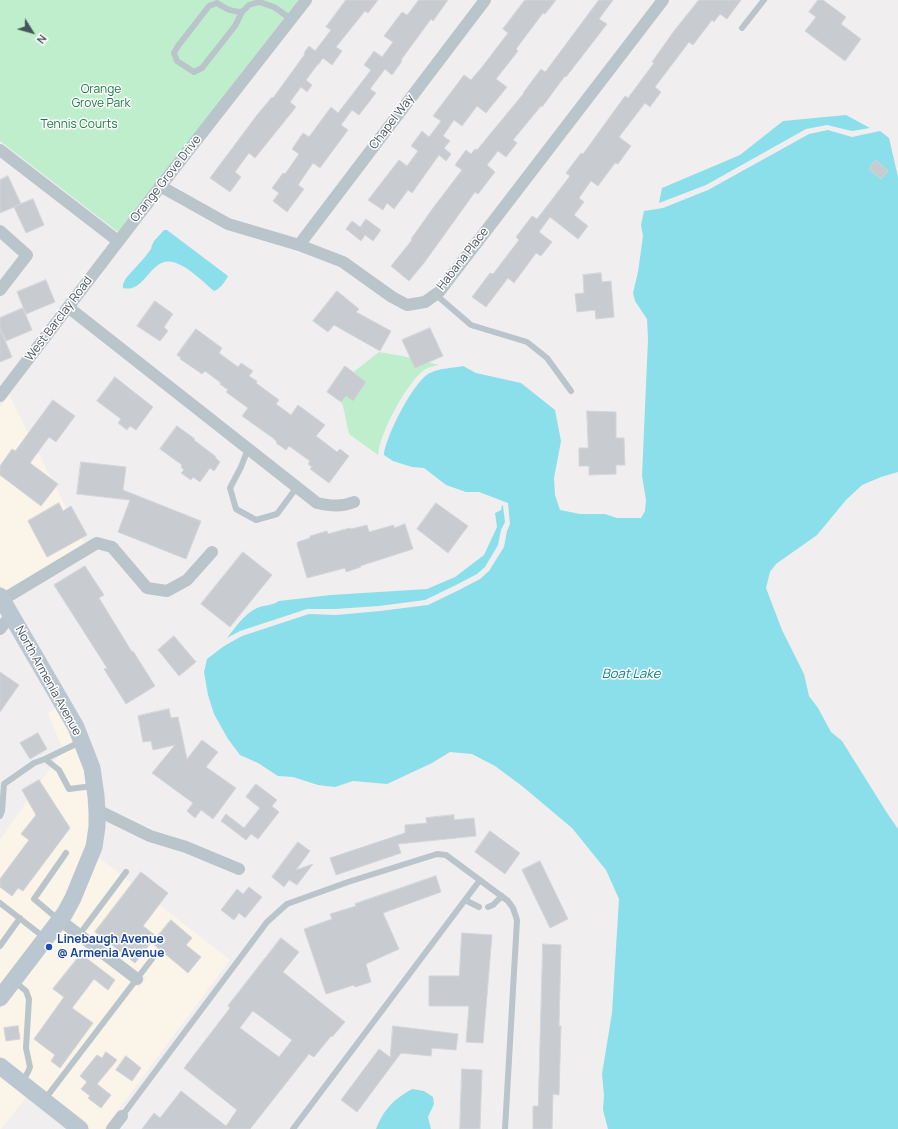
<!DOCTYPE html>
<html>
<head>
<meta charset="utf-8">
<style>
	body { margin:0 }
	#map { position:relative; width:898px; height:1129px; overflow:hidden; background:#f1eeef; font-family:Manrope,sans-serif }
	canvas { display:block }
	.north { position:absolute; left:12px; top:12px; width:40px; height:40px; -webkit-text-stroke:3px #fff; paint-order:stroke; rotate:127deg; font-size:11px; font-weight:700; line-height:16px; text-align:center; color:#47545b }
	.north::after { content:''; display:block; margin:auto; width:14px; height:18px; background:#47545b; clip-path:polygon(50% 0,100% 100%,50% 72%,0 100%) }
</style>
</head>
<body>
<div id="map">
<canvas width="898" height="1129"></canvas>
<div class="north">N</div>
</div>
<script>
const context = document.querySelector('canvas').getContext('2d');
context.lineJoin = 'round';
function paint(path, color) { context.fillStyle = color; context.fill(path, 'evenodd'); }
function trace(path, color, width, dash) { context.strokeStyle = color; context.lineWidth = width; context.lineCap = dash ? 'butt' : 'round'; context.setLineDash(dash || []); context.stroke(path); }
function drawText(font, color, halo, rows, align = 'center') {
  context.font = font + ' Manrope,sans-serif'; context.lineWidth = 3; context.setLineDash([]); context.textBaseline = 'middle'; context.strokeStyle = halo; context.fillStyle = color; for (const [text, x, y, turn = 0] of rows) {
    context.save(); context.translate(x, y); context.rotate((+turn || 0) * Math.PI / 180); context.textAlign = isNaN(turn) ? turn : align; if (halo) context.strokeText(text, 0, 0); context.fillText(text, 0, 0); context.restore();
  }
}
paint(new Path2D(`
	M9,395l75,148 -80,48 -4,-7v-177z
	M57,707l13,22 16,40 4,45 -2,31 -21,50 -12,22 -55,70v-147l63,-90 -15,-37z
	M98,857l132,103 -126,169h-15l-89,-71v-49l62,-80 77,58 7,-9 -77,-59z
	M0,1073l28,22 -27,34h-1z`), '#fbf4e8');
paint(new Path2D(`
	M0,0h298l-180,232 -118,-91z
	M379,352l34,6 26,7c-5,1 -11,2 -15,5 -18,14 -44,62 -46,85l-29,-21 -6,-28 -3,-6 11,-26z`), '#beeecc');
paint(new Path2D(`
	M846,115l24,13 -18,3 -25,-6 -21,4 -100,56 -47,18 3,-15 78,-33 43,-34z
	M828,130l24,7 28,-6 9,7 9,39v295l-17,5 -19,8 -16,15 -29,35 -41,29 -6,8 -4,16 16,42 22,44 5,22 9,12 13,24 11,9 45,72 11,16v300h-290l-5,-19 1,-15 -2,-21 10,-61 7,-114 -13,-29 -34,-42 -50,-42 -27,-20 -23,-12 -22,-2 -18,11 -45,21 -34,-3 -18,6 -17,-2 -25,-8 -15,-1 -20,-13 -18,-8 -12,-16 -14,-25 -6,-19 -4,-23 3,-13 17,-13 18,-10 67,-22 27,1 44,-4 48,-6 31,-15 21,-11 9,-8 15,-24 3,-16 3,-7 -2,-21 -29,-11h-13l-20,-7 -22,-17 -12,-1 -19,-6 -9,-6c1,-17 30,-75 46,-82 10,-5 23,-5 33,-7l13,7 45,10 34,27 6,31 -7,37 1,17 5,15 20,4h25l12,4h24l4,-7 1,-11 -4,-24 6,-137 -1,-20 -12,-18 -2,-8 5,-21 5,-36 -2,-11 3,-14 19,-3 45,-18 101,-56z
	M164,230h3l61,46c-3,6 -8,13 -14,15 -12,-10 -24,-23 -38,-28 -25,-10 -30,31 -53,25v-4l3,-6 19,-21 6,-8 1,-4 2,-4z
	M502,505l1,1 2,16 -4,8 -3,15 -13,22 -8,7 -21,11 -31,15 -46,6 -44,3h-28l-67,22 -13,7c9,-11 16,-23 30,-30 7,-3 15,-2 22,-7l52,-6 96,-6 28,-12 29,-22 13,-28 -2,-14 6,-3z
	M412,1089l12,2 9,6 1,7 -6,13 3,12h-55c8,-20 18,-30 36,-40z`), '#8bdfea');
const building = new Path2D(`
	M346,0h32l-10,13 -3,-2 -29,36 6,4 -10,14 -9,-7 -5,7v-1l-12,16 6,5 -5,7 -6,-5 -11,15 6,5 -41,51 -6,-5 -14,19 6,5 -11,15 -20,-14 47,-63 15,-18 1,1 32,-44 -1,-1 5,-7 6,5 16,-21 -5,-3z
	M419,0h29l-15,21 -2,-2 -30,41 1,1 -10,14 -7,-6 -15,20 6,4 -17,22 -7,-5 -11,15 7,5 -28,38 -7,-5 -15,22 6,4 -17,23 -14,-11 6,-8 -7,-5 11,-15 2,1 14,-20 -7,-5 11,-16 6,4 22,-30 7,6 33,-43 -7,-5 10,-14 8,6 11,-15 -9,-6 18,-24 5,3z
	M525,0h31l-11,14 -2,-1 -27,36 2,2 -22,28 11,8 -21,26 -9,-7 -15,20 -8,-6 -11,16 7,5 -6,7 7,6 -5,7 -7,-6 -27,38 -4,-3 -14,19 -7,-6 -4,7 -15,-10 31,-40 8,6 11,-15 -7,-5 11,-15 7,6 12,-16 -8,-5 31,-41 7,5 11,-13 26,-34 -5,-4z
	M599,0h14l-14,19 8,5 -41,53 -1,-1 -23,31 -1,-1 -28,34 4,3 -11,14 -8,-6 -11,14 8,7 -17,22 -3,-2 -51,71 -15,18 -18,-15 21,-26 -1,-1 22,-31 29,-38 -7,-5 11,-15 5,4 4,-5 2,1 47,-57h-1l18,-24 4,3z
	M699,0h42l-14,19 -7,-5 -6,8 -2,-2 -19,25 -4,-3 -34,45 6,5 -11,15 -5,-4 -26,34 12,9 -13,18 -3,-1 -17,23 -7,-5 -12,17 5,4 -10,13 14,11 -10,13 -28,-22 -11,15 13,10 -11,14 -5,-3 -22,30 -6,-5 -22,29 -14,-10 18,-24 3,1 26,-34 -3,-3 16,-21 5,3 33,-43 -4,-3 15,-20 2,1 42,-58 3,2 26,-35 -2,-1 22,-31z
	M818,0h5l23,17 -5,7 20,15 -16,22 -40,-30 11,-14 -7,-5z
	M876,160l12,11 -7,8 -12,-10z
	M8,176l13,28 -21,9v-33z
	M33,199l11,26 -18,8 -12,-26z
	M366,219l15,11 -8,11 -8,-6 -4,6 -15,-12 6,-8 8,6z
	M601,273l1,9 9,-1 3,36 -18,2 -1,-9 -18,2 -2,-18 9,-1 -1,-18z
	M46,280l9,22 -29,12 -9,-22z
	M337,291l22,18 -3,3 35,19 -11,20 -46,-26 -6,7 -15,-11z
	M155,301l18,13 -9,13 4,4 -8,10 -23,-15z
	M23,308l9,22 -26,11 -6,-13v-10z
	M430,328l13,28 -28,12 -13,-28z
	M0,329l12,28 -12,5z
	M196,329l26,19 -3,5 19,14 3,-4 12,8 -4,5 8,5 -1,2 23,17 -3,4 15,11 7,-10 27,20 -9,11 21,16 3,-3 9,7 -20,27 -19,-14 2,-2 -4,-3 2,-3 -21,-15 -3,4 -10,-7 1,-1 -4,-4 -31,-22 6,-8 -22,-16 2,-2 -8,-6 1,-1 -16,-12 -3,3 -22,-15 1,-1 -4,-3z
	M345,366l21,16 -13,19 -7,-5 -5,6 -14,-10z
	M115,377l38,30 -17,23 -6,-4 -3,4 -9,-7 3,-4 -24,-18z
	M53,400l22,16 -19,26 -7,-5 -19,26 28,21 -17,22 -41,-31v-9l12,-17 3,2z
	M587,411l29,1v26h8l1,27h-9v9l-27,1v-9h-10v-18h9z
	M177,426l18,13 -1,1 21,16 1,2 4,4 -6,9 -4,-3 -10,14 -7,-5 -2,3 -10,-7 3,-3 -3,-3 1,-2 -22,-16z
	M81,462l45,5 -3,23 78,31 -15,38 -68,-27 12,-32 -53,-6z
	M59,503l4,8 8,-5 16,29 -40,22 -19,-36z
	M436,503l32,23 -20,27 -31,-24z
	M405,524l8,25 -53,17 1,1 -15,5 -1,-4 -38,10 -10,-34 1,-2 12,-4v-2l17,-5 1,3 18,-5 5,-1v1l16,-4 2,7 25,-7v3z
	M243,552l29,23 -42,52 -29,-23z
	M85,566l19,29 -5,3 33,54 1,-1 22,35 -29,18 -22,-35 3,-1 -53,-83z
	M174,636l22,26 -17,14 -21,-26z
	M0,672l19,13 -19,27z
	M169,709l2,9 7,-1 9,42 15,-19 16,12 -12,15 30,21 -23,31 -12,-9 -6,8 -8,-7 6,-8 -41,-30 23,-28 -22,5 -2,-9 -8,1 -5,-26z
	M38,733l9,16 -17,10 -10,-16z
	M39,780l31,48 -47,63 -5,-3 -6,8 -12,-9v-8l29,-39 -8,-6 15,-19 -14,-25z
	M256,784l21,16 -5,6 7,6 -21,27 -7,-5 -5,6 -25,-19 5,-7 18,14 16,-20 -14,-11z
	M454,815v5l20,-2 2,18 -78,8 3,9 -65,22 -6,-17 75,-25v-8l22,-2 -1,-5z
	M490,831l30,22 -15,21 -30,-22z
	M298,842l12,9 -14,19 17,-6 -16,21 -8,-5 -5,7 -12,-10z
	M540,861l28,58 -18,9 -28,-58z
	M141,872l27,21 -25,33 13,10 -21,27 -40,-31z
	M436,876l5,16 -58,21 16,36 -33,15 5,18 -16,5 -1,-2 -28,9 -22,-65 28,-10 -2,-5 26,-8 -1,-2z
	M249,887l13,10 -17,21 -6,-5 -5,7 -13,-10 16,-21 6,5z
	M171,920l21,18 -6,7 15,12 -13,16 -36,-30z
	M462,933l30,2 -9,108 -17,-1 3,-36h-40v-30h30z
	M281,938l18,14 -16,20 62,50 -13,15 -1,-1 -17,21 -5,-3 -59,75h-108l12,-16 6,5 21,-27 45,35 11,-16 -53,-42 46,-60 -2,-2zM253,1011l39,29 -13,17 -39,-29z
	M543,944l18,1 -2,81h2l-2,69 -6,-1 -1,35h-19v-23h5z
	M81,954l34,26 -7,10 -14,-11 -22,29 21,15 -33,45 -9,-7 4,-6 -21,-16 30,-42 -11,-8z
	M18,1026l2,13 -14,2 -2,-13z
	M393,1026l65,8 -2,16 -24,-2 -1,8 -30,-3 -44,59 -16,-12 38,-51 11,8z
	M106,1052l11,8 -20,24 14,11 -10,13 -13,-10 2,-2 -9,-7 6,-7 -7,-6 17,-21 5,3z
	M126,1056l15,12 -9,13 -16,-11z
	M462,1069l20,1 -2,59h-20z`);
paint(building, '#c8ccd1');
trace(building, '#d2d5da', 1);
trace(new Path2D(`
	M242,12c-10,0 -16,-3 -25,-9l-8,3 -31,40 -4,7 3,8 17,11 8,-4 33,-42 7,-14 7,-7 10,-3 15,5 17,12
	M742,28l22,-28
	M435,294l36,31 56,17 20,16 24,33
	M248,449l-7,18 -11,21 6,21 20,11 21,-6 20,-27
	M45,759l35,-17
	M0,816l2,-5 2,-27 30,-21 11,-4 14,11 10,19 24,-3
	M465,900l14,7
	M0,903l45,35
	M488,907l5,-2 9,-9
	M59,920l-25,-21 32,-46
	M79,935l47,-63
	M0,946l20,-28
	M15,982l11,9 3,8 -3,49 4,19 -2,5 -6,10
	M45,1099l107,-140
	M122,1116l145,-194 20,-18 61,-22 89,-28 9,1 62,46 5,7 4,12 -12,209
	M293,1129l187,-249`), '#bac4cb', 6);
trace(new Path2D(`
	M0,150l118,91
	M160,186l68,38 71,21 44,17 49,35 15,8 18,-3 14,-10 224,-292
	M0,231l27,24 -27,35
	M299,245l186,-245
	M68,307l249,196c14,3 24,4 37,-1
	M0,396l163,-213 143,-183
	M2,600l95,-57 15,4 35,41 20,3 20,-11 25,-28
	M0,629l11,-14
	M97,810l53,26 36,11 53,22
	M61,921l76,58
	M112,1129l10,-13`), '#bac4cb', 12);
trace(new Path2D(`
	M0,596l76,131 16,41 4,28 1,16v15l-3,20 -21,51 -8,15 -65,85
	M0,1066l80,63`), '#bac7d0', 17);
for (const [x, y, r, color] of [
	[49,947,4,"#1a4fb4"]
]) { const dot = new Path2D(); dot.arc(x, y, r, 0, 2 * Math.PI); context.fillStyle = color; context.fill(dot); trace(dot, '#fff', 1.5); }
drawText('12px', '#197b41', '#fff', [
	["Orange",101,90],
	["Grove Park",101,104],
	["Tennis Courts",79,125]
]);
drawText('12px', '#47545b', '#fff', [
	["Chapel Way",392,122,-53],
	["Orange Grove Drive",166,179,-52],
	["Habana Place",463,259,-52],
	["West Barclay Road",59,319,-53],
	["North Armenia Avenue",48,681,61]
]);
drawText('bold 12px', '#164399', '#fff', [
	["Linebaugh Avenue",57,940],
	["@ Armenia Avenue",57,954]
], 'left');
drawText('italic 13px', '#0f8090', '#fff', [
	["Boat Lake",631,674]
]);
</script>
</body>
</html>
